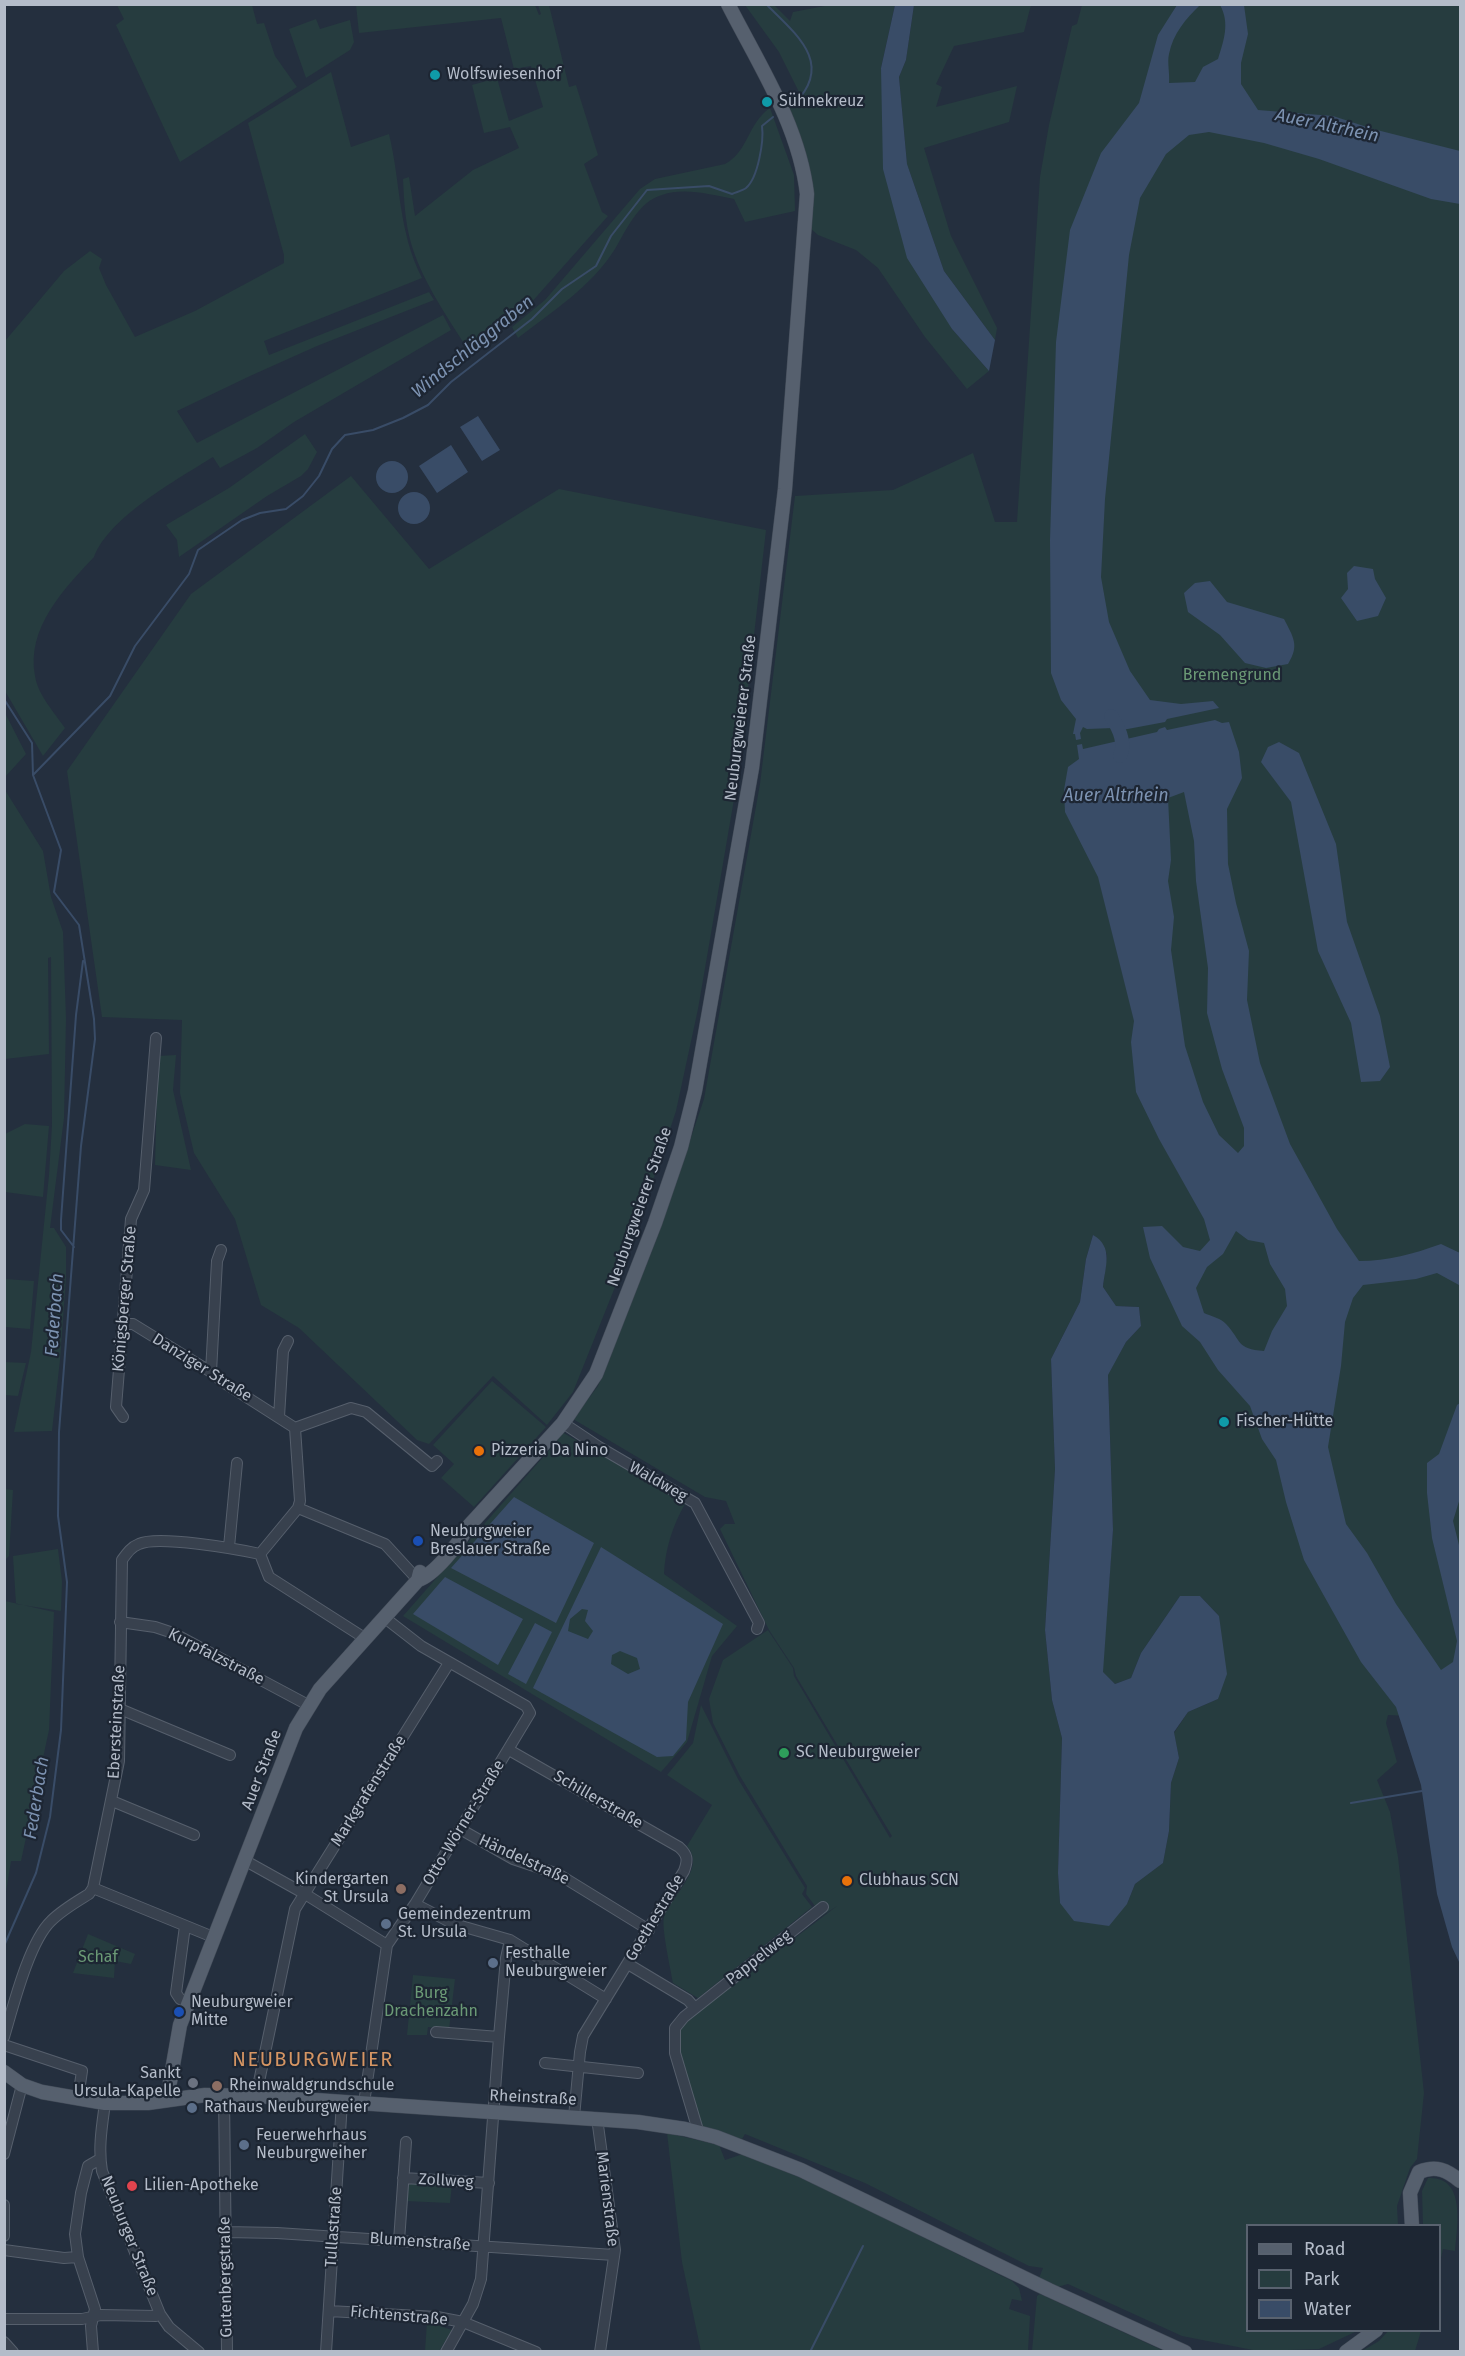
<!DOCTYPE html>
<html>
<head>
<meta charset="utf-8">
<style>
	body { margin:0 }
	#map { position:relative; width:1465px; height:2356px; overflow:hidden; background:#242f3e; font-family:"Fira Sans",sans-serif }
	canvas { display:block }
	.frame { position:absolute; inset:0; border:6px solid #b4bcc9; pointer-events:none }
	.legend { position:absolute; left:1246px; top:2224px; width:195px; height:108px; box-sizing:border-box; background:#1d2633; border:2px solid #59626f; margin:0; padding:8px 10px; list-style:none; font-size:18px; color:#b4bcc9 }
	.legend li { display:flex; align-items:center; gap:12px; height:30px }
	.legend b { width:30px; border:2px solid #59626f }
</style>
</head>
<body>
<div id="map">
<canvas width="1465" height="2356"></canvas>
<div class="frame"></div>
<ul class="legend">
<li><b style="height:8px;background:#56606e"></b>Road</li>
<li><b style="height:16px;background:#263c3f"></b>Park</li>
<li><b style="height:16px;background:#394c67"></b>Water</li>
</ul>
</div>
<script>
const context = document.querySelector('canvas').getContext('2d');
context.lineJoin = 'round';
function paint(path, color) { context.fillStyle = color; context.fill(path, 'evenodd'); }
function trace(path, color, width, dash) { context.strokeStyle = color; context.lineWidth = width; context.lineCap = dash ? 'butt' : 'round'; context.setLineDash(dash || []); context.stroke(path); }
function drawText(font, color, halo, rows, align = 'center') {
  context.font = font + ' "Fira Sans",sans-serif'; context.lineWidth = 4.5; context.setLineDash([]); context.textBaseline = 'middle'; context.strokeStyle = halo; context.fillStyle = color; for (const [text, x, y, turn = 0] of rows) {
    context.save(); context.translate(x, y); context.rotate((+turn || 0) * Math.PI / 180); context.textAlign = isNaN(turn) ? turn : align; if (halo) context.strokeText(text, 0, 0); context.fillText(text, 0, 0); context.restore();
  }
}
paint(new Path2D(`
	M224,4l28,1 5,19 7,-1 11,33 22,31 -117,75 -64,-137 8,-6 -7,-14z
	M356,5h179l4,10 2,-1 -3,-9h11l20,82 7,-2 22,70 -14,9 18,48 6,4 -78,88 -58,41 -9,-3c-19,-30 -42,-64 -52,-99 -6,-21 -7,-43 -8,-64l6,-2 6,39 58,-46 46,-22 -9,-21 -26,6 -12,-48 25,-7 12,43 34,-14 -12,-41 -17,3 -13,-51 -142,15z
	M745,5h29l16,16 3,-9 37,-7h65l-14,63 71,261 37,42 -22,18 -42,-52 -47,-69 -22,-18 -38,-15 -8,-7c-4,-44 -6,-84 -25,-125l15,-9 -21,-42z
	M914,5h117l-7,27 -70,14 -18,38 6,3 -6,20 81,-21 -8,36 -85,26 27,88 46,92 -2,12 -51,-69 -37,-107 -8,-87 7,-17z
	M1082,5h378v1782l-50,-71 -22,-1 -2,8 11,39 -20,18 13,32 8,45 26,236 -7,66 -7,9 -13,38 1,19 -150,1v104l109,1 -38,18 -61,2 -76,-15 -114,-52 -11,3 -18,-9 4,-10 -14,-2 -164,-83 -120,-49 -3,5 -39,-11c-8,-20 -31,-78 -24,-96 1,-4 5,-8 8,-12l150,-114 -23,15 -7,-9 8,-6 -9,-12 1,-8 -67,-110 -27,-53 -4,-24 14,-39 45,-30 25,38 1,8 96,162 2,-2 -96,-160 -2,-8 -25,-38 -49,-101 5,-5h10l-9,-23 -21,-4 -132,-78 25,-33 59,-148 47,-139 56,-315 35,-288 98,-6 80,-37 22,69h22l23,-345 9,-52 23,-99 5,-2zM1093,1235l14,19 -4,33 13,19 23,1 2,19 -15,16 -18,32 5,156 -11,142 13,12 16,-6 10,-25 39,-57h20l19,20 -1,83 -30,13 -14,21 5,25 -8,25 -2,48 -6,32 -28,21 -8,20 -67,-1 -2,-30 4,-135 -10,-38 -7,-70 10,-161 -4,-110 29,-57 6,-43z
	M316,19l4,10 30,-9 4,22 -4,8 -44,28 -17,-49z
	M331,72l20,75 38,-13c12,50 9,97 33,144l-158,63 5,14 160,-63 5,8 -117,46 -67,30 -73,35 20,32 246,-128 8,15 -157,92 -37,26 -37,20 -7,-11c-35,22 -104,60 -119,100 -30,32 -68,71 -59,119 3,19 19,36 30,52l-22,28 -38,-65v-350l59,-70 26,-20 12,8 -3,9 7,17 29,52 60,-26 89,-48v-8l-36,-132z
	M770,108l24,67 1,36 -50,11 -11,-23c-23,-4 -49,-12 -72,-4 -24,7 -35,34 -47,54 -24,38 -62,62 -97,89l-6,-11 33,-27 95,-111 15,-10 70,-15c24,-13 22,-40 45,-56z
	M305,434l12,18 -9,17 -7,7 -34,20 -88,61 -2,-17 -11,-15 63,-37z
	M351,476l78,93 130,-80 207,41 -28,246 -40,233 -22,102 -45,136 -58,145 -26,33 -54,-49 -64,68 -12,-4 -118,-112 -38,-23 -26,-86 -41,-66 -14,-60 2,-73 -80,-3 -35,-246 124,-177z
	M4,711l22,43 -21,23h-1z
	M5,790l38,61 8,46 12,35 3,86 -2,100 -14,110h4l12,19v31l-6,82 -8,71 -38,1 17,-80 18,-177 3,-50 -1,-168 -3,1 1,96 -44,5z
	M176,1055l-3,35 18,80 -36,-5 3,-109z
	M25,1124l24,2 -6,71 -38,-5v-58z
	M5,1279l29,2 -4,48 -25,-2z
	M4,1362l22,1 -8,33 -13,-1z
	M492,1381l54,46 -72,80 -33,-29 13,-14 -21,-19z
	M562,1432l123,72c-12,21 -20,45 -21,70l73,52 -25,30 -25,86 -26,30 -258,-156 149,-169z
	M5,1489l8,1 -4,66 -4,4z
	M58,1549l4,32 -1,30 -45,-7 -3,-48z
	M5,1601l49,11 -5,118 -28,131h-10l-6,37z
	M701,1705l37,74 67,109 -3,6 10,13 -114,91 -25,-15c-2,-12 -12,-56 -9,-66 7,-22 43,-48 23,-71l25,-41 -45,-30 26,-32z
	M88,1934l47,20 -4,10 -16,-3 -1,17 -41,-5z
	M413,1975l42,4 -6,51 -21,-3 -1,8h-20z
	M667,2133l52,12 6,15 18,-6 70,29 199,98 7,7 3,13 -10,-2 -3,10 21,7 -2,35h-327l-19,-89z
	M1428,2178c37,-2 30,44 27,73l-12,-2 -3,13v-36l-17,-1 -1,-34z
	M410,2182l42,2 -2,19 -45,-2 2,-17z
	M1040,2294l124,57h-132l5,-55z
	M427,2322l25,8 -13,21h-14z
	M1389,2330l32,1 -6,20h-53l17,-10z`), '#263c3f');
paint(new Path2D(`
	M895,5h19l-8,55 -7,17 8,87 37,107 51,69 -6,31 -37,-42 -45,-71 -24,-89 -2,-101z
	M1177,5h23c-14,14 -27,28 -31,49 -2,8 1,20 0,29l26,-1 8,-15 15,-8c6,-19 12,-36 2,-54h24l4,29 -7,29v21l17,26 75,6 40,13 87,22v53l-29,-5 -112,-40 -55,-16 -55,-11 -20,3 -23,19 -26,44 -11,57 -24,244 -4,78 8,45 21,49 20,29 31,4 32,-3 6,7 -52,11 -2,3 -48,9 -3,-3 -27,1 -4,-2 -3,6 1,6 -5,1 -1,-6h-2l3,-15 -15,-19 -10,-27 -1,-133 6,-198 14,-112 31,-77 38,-50 19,-68z
	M478,416l22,34 -18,11 -22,-34z
	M451,445l17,27 -31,21 -18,-27z
	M376 477a16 16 0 1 1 32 0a16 16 0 1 1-32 0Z
	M398 508a16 16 0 1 1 32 0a16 16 0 1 1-32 0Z
	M1354,566l19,3 2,10 11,19 -8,18 -21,5 -16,-23 7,-9 -1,-16z
	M1210,581l17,21 57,17c9,18 16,26 4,45l-22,4 -21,-5 -25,-28 -32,-23 -4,-19 11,-10z
	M1215,720l7,3 7,-1 10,30 3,26 -15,31 1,55 8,39 13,48 -2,49 13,63 30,81 47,85 22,32c29,0 54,-7 82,-17l19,9v36l-1,-4 -22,-12 -21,6 -53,6 -10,13 -8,24 -4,44 -13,81 18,77 21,29 29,51 45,66 12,-8 4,-21 -25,-103 -5,-45v-30l12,-9 18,-49 3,-2v95l-7,23 7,28v415l-8,-17 -15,-53 -16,-109 -25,-78 -35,-45 -57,-102 -18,-58 -10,-42 -14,-21 -12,-33 -32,-36 -18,-28 -18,-16 -32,-68 -7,-31 19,-1 21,21 17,4 10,-11 -6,-21 -45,-80 -23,-47 -5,-50 3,-21 -36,-144 -33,-65 -1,-22 4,-23 11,-8 -2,-14 5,-1 1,5 74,-17 2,-3 6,-2 2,3zM1184,792l10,49 2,40 12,87 -1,45 15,56 22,59v18l-6,7 -19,-18 -16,-33 -18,-56 -14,-96 3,-33 -6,-36 3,-21 -3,-62zM1236,1231l12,9 16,3 6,21 15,25 2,17 -15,25 -8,20c-28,-2 -22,-10 -38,-27 -4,-5 -15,-8 -22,-11l-8,-25 11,-21 16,-13z
	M1279,742l20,11 37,91 11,78 33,94 10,51 -10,14 -19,1 -10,-59 -33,-72 -27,-149 -30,-40 7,-15z
	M1093,1235c21,12 12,32 10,52l13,19 23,1 2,19 -15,16 -18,33 5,155 -10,142 12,12 16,-6 10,-25 39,-57h20l19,20 8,58 -9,25 -30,13 -14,20 5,26 -8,25 -2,48 -6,32 -28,21 -8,20 -18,22 -35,-5 -14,-18 -2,-30 4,-135 -10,-38 -7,-70 10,-161 -4,-110 29,-57 6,-43z
	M514,1497l80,46 -38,80 -105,-55z
	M601,1547l122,77 -35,78 -2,38 -13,16 -16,1 -124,-69zM582,1609l6,1 -3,11 8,10 -5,8 -20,-8 2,-12zM620,1651l17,7 3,11 -12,5 -17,-10 1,-9z
	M445,1577l78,42 -25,46 -85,-51z
	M535,1623l17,9 -26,52 -18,-10z`), '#394c67');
trace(new Path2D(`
	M766,4c30,30 69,60 28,100
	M4,699l28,44 1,32 28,75 -7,42 25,33 15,94 1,20 -14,107 -22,286 -1,84 9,66 -6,148 -11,87 -14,56 -32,73
	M33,775l77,-79 25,-50 54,-72 9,-24 44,-30 18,-7 26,-4 17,-13 16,-20 13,-27 13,-14 28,-5 30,-12 25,-13 23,-23 81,-63 30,-30 34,-23 15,-30 36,-46 62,-4 23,8c4,-2 10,-3 14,-6 12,-10 18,-47 16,-62l11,-9
	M74,1247l-13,-17v-10l15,-205 7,-54
	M1351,1803l71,-12
	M810,2352l53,-106`), '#394c67', 2);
trace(new Path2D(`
	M1111,716c8,12 15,27 9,40`), '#394c67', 14);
const minor = new Path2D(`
	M124,1324h9l78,48 12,10 72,46
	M211,1372l6,-111 4,-11
	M123,1417l-7,-10 15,-188 13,-29 12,-152
	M279,1417l4,-66 5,-10
	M563,1423l36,24 96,56 64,120 -2,6
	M298,1508l87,36 33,36
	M229,1547l8,-84
	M260,1554l38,-46 2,-7 -5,-73 56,-20 15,4 66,54 5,-5
	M260,1554l9,23 97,62
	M120,1622l35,5 18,6 135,72
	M120,1709l110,46
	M509,1750l170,97c9,8 9,13 5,24l-101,165 -3,16 -6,65
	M112,1801l82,34
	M460,1829l53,30 45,15 91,56
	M244,1860l61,34 82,51
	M93,1888l120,49
	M415,1904l39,20 56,16 96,59
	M185,1926l-9,67 4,6 9,4
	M628,1964l60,36 7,8
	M436,2032l63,5
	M4,2037c9,-30 25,-95 47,-116 11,-11 25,-19 38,-27l4,-6 26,-127 3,-201c5,-7 9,-13 17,-16 19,-9 98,5 121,10
	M4,2045l78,26 -4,27
	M545,2063l93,10
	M224,2095l3,257
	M256,2096l39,-187 154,-246
	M105,2103c-3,23 -7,45 -3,68l58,143 9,13 30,25
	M364,2103l23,-158 28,-41 115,-191 -4,-7 -105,-60 -36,-28
	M597,2118l18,132 -15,102
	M696,2132l1,-5 -22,-74v-25l9,-11 139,-110
	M4,2154l18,-69
	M403,2178l86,5
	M4,2205v31
	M226,2232l51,1 337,22
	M399,2241l7,-99
	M4,2250l60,8 14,-1
	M329,2311l108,6 26,5 73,30
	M4,2319h78l19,-4 55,1 4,-2
	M4,2342l9,10
	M93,2352l-2,-26 4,-17 -17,-52 -3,-23 6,-41 7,-27 12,-7
	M326,2352l16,-250
	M446,2352l27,-48 8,-25 18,-242 7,-79 4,-18`);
const major = new Path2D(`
	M418,1580c16,-5 41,-36 48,-51l97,-106 33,-49 59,-151 26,-76 14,-56 57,-323 33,-279 22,-295c-8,-69 -48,-129 -79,-190
	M4,2072l18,13 20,7 63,11h43l57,-8 51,1 382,26 47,7 31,8 85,33 248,120 136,62
	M167,2099l13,-74 116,-297 24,-39 98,-109 2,-8
	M1412,2226l-2,-33 9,-21c17,-7 28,-2 41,9
	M1346,2352l30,-22`);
trace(minor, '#565f6c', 12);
trace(major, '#414a57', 15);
trace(minor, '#38414e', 10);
trace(major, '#56606e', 14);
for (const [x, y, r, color] of [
	[435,75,6,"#0f9aa8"],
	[767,102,6,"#0f9aa8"],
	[1224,1422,6,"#0f9aa8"],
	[479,1451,6,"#e8710a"],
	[418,1541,6,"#1a4fb4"],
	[784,1753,6,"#2e9e5b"],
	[847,1881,6,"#e8710a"],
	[401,1889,6,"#8d6e63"],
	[386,1924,6,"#5c6f8a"],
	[493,1963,6,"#5c6f8a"],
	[179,2012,6,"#1a4fb4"],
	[193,2083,6,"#6b7280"],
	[217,2086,6,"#8d6e63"],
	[192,2108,6,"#5c6f8a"],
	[244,2145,6,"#5c6f8a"],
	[132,2186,6,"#e0444e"]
]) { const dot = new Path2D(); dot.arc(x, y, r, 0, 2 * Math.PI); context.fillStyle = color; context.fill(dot); trace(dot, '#1d2633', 2); }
drawText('16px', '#b4bcc9', '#1d2633', [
	["Wolfswiesenhof",447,75],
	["Sühnekreuz",779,102],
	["Fischer-Hütte",1236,1422],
	["Pizzeria Da Nino",491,1451],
	["Neuburgweier",430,1532],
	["Breslauer Straße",430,1550],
	["SC Neuburgweier",796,1753],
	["Kindergarten",389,1880,"right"],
	["St Ursula",389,1898,"right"],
	["Clubhaus SCN",859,1881],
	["Gemeindezentrum",398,1915],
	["St. Ursula",398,1933],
	["Festhalle",505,1954],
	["Neuburgweier",505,1972],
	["Neuburgweier",191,2003],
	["Mitte",191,2021],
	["Sankt",181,2074,"right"],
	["Ursula-Kapelle",181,2092,"right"],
	["Rheinwaldgrundschule",229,2086],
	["Rathaus Neuburgweier",204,2108],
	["Feuerwehrhaus",256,2136],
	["Neuburgweiher",256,2154],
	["Lilien-Apotheke",144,2186]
], 'left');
drawText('16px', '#6b9a76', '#1d2633', [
	["Bremengrund",1232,676],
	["Schaf",98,1958],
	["Burg",431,1994],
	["Drachenzahn",431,2012]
]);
drawText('16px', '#b4bcc9', '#1d2633', [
	["Neuburgweierer Straße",741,718,-83],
	["Neuburgweierer Straße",640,1207,-71],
	["Königsberger Straße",125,1299,-85],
	["Danziger Straße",202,1368,32],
	["Waldweg",658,1482,30],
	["Kurpfalzstraße",216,1657,27],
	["Ebersteinstraße",117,1722,-87],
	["Auer Straße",262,1770,-69],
	["Markgrafenstraße",369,1791,-58],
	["Schillerstraße",598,1800,30],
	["Otto-Wörner-Straße",464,1823,-59],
	["Händelstraße",524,1860,25],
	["Goethestraße",655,1918,-59],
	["Pappelweg",759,1958,-38],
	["Rheinstraße",533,2098,3],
	["Zollweg",446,2181,3],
	["Marienstraße",607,2199,83],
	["Tullastraße",334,2227,-86],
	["Neuburger Straße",129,2236,68],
	["Blumenstraße",420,2242,4],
	["Gutenbergstraße",226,2277,-91],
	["Fichtenstraße",399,2316,5]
]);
drawText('italic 18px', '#7c92b1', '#1d2633', [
	["Auer Altrhein",1327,126,12],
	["Windschläggraben",473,347,-39],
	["Auer Altrhein",1116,796],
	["Federbach",55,1315,-86],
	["Federbach",37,1798,-81]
]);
context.letterSpacing = '1.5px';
drawText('20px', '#d59563', '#1d2633', [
	["NEUBURGWEIER",313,2060]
]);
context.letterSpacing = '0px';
</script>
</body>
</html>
